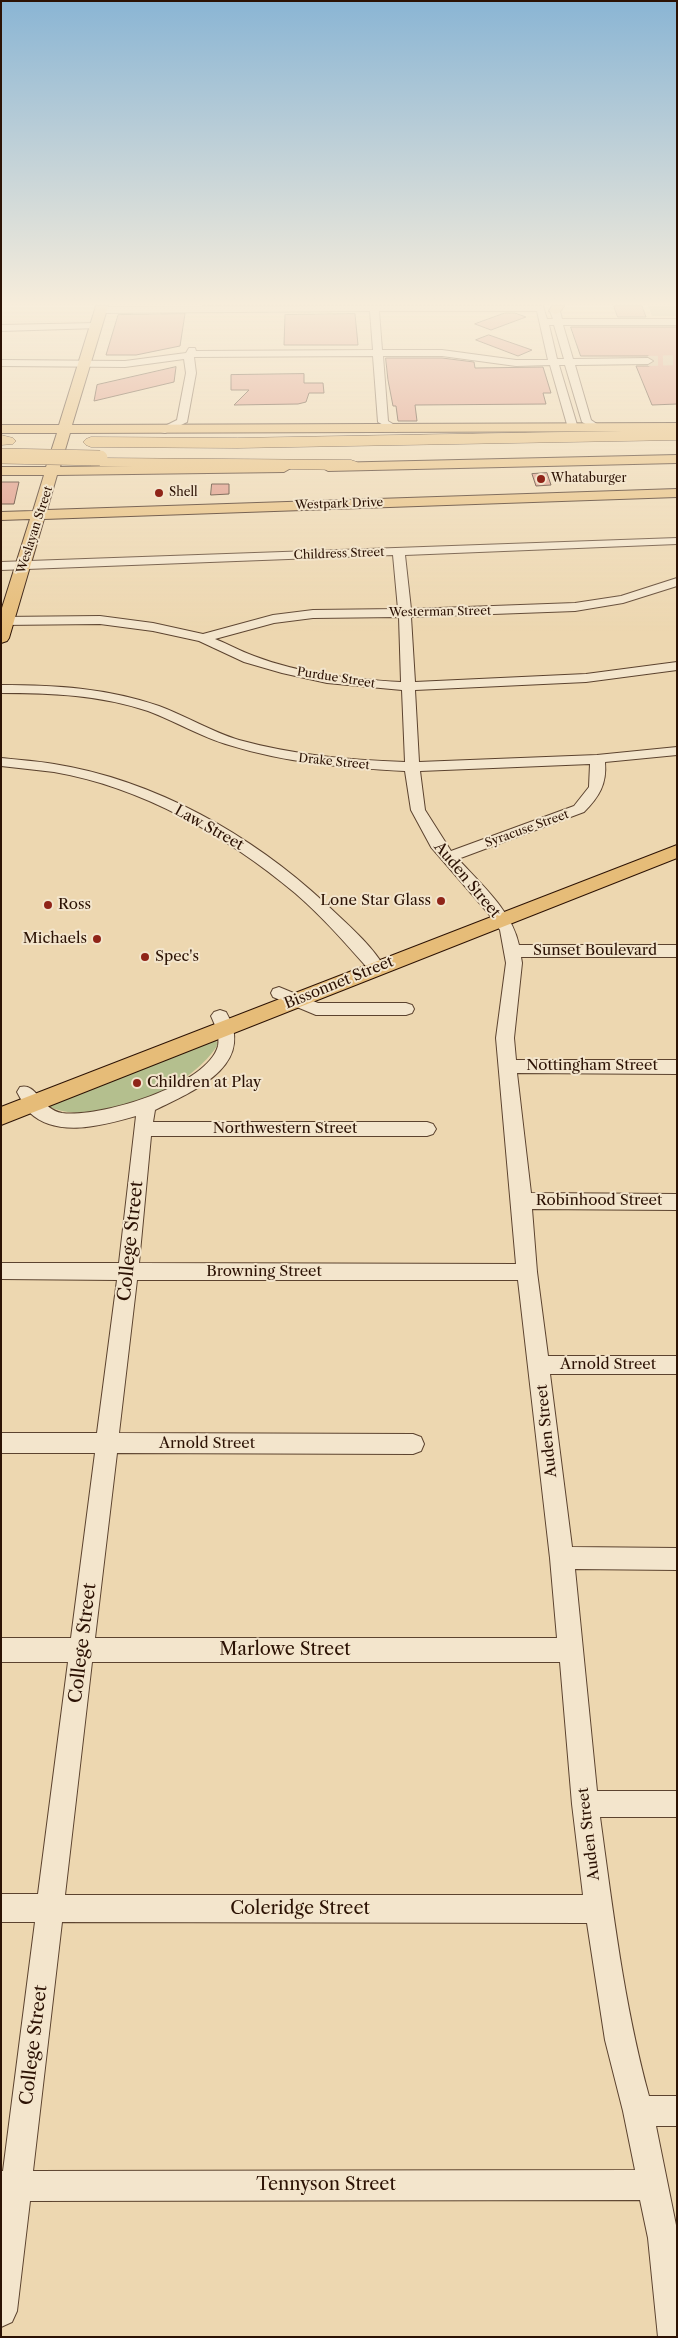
<!DOCTYPE html>
<html>
<head>
<meta charset="utf-8">
<style>
	body { margin:0 }
	#map { position:relative; width:678px; height:2338px; overflow:hidden; background:#edd7b0; font-family:"Libre Caslon Text",serif }
	canvas { display:block }
	.frame { position:absolute; inset:0; border:2px solid #2c1204; pointer-events:none }
</style>
</head>
<body>
<div id="map">
<canvas width="678" height="2338"></canvas>
<div class="frame"></div>
</div>
<script>
const context = document.querySelector('canvas').getContext('2d');
context.lineJoin = 'round';
function paint(path, color) { context.fillStyle = color; context.fill(path, 'evenodd'); }
function trace(path, color, width, dash) { context.strokeStyle = color; context.lineWidth = width; context.lineCap = dash ? 'butt' : 'round'; context.setLineDash(dash || []); context.stroke(path); }
function drawText(font, color, halo, rows, align = 'center') {
  context.font = font + ' "Libre Caslon Text",serif'; context.lineWidth = 4; context.setLineDash([]); context.textBaseline = 'middle'; context.strokeStyle = halo; context.fillStyle = color; for (const [text, x, y, turn = 0] of rows) {
    context.save(); context.translate(x, y); context.rotate((+turn || 0) * Math.PI / 180); context.textAlign = isNaN(turn) ? turn : align; if (halo) context.strokeText(text, 0, 0); context.fillText(text, 0, 0); context.restore();
  }
}
paint(new Path2D(`
	M648,306h29v10h-25z
	M215,1041l3,1 -1,4c-28,44 -120,83 -170,60z`), '#b4bf8e');
const building = new Path2D(`
	M614,306h28l4,11h-28z
	M505,313h10l11,4 -35,13 -16,-6z
	M185,314l-5,32 -44,9h-30l12,-40z
	M355,314l3,31h-74l1,-30z
	M571,327h106v77l-25,1 -16,-39h13l6,-4 -1,-3 -6,-3h-67z
	M489,335l43,15 -14,6 -42,-16z
	M386,358h56l32,4 1,6 68,-1 8,26h-8l3,11 -131,1 2,16h-19l-2,-15h-3l-5,-26z
	M176,367l-2,15 -80,19 3,-16z
	M304,374v9h19l1,10h-15l-3,9 -8,2 -64,1 15,-15h-18v-15z
	M547,473l4,12 -15,1 -4,-12z
	M1,482h18l-5,22h-13z
	M212,484h17v10l-18,1z`);
paint(building, '#db8d7d');
trace(building, '#2c1204', 1);
trace(new Path2D(`
	M648,361l29,-1`), '#d0b996', 10, [10, 5]);
const minor = new Path2D(`
	M327,306h216l4,13h6l-3,-8 5,-3 5,3 2,8h115v6h-114l10,34 75,-1 5,3 -5,3 -73,1 16,55 12,8 -5,3 -16,-9 -17,-57h-6l19,63 -5,3 -5,-3 -18,-63 -34,1 -74,-10h-59l5,65 13,8 -5,3 -18,-10 -5,-66 -179,1 2,16 -9,49 -22,11 -4,-1v-4l16,-8 9,-47 -2,-14 -59,8 -124,-1v-6l124,1 61,-8 3,-5h6l1,3 177,-1 -3,-39 -269,2 -4,-3 4,-3zM379,311h158l11,49h-32l-74,-10h-60zM549,325h5l10,34h-7z
	M96,323l3,1v4l-98,3v-6z
	M677,538v6l-272,11 6,54 164,-6 46,-7 56,-18v8l-54,17 -48,8 -164,6 4,65 171,-8 91,-12v8l-91,12 -171,8 4,72 178,-7 80,-8v8l-72,7c2,22 -6,35 -21,50l-126,47c23,25 54,52 61,86h158v12h-156l1,6 -8,75 2,22h161v14l-160,-1 14,120 146,1v16l-145,-1 5,63 11,84h129v18h-127l22,173 105,1v22l-102,-1 22,222h80v26h-77c13,94 24,188 49,279h28v30h-21l21,104v107h-19l-10,-99 -8,-38 -610,1 -13,110 -5,11 -11,5v-156h2l32,-249h-34v-28h37l30,-232h-67v-24h70l24,-185h-94v-20h96l20,-153 -116,-1v-16h118l17,-147c-32,9 -79,23 -107,-4 -5,-6 -8,-13 -12,-20l3,-5c17,-5 20,22 42,26 37,5 145,-27 156,-67 2,-10 -3,-21 -7,-30l3,-4 6,-2 6,2c31,53 -32,79 -71,98l-2,12h274l6,2 3,5 -3,5 -6,2h-276l-12,127 377,1 -20,-226 10,-75 -6,-33 -12,-17 -57,-66 -20,-37 -6,-39c-60,-3 -118,-8 -176,-26 -28,-8 -54,-24 -81,-34 -48,-16 -96,-18 -147,-18v-8c54,0 106,3 158,21 27,10 53,26 80,34 55,15 109,20 166,22l-3,-72 -75,-7 -45,-10 -38,-11 -45,-21 -46,-10 -53,-7 -99,1v-8l99,-1 53,7 50,11 70,-19 40,-5 85,-1 -5,-54 -392,15v-8zM399,617l2,65c-49,-3 -100,-8 -147,-26 -14,-5 -26,-12 -39,-17l59,-16 39,-5zM590,764l-1,23 -15,19 -123,45 -26,-41 -5,-39zM137,1280h381l32,278 7,80h-462l22,-185 296,1 8,-3 3,-7 -3,-7 -8,-3 -294,-1zM92,1662h468l12,142 11,91h-518zM62,1922l525,1 18,117 18,71 12,59 -602,1z
	M1,758c18,2 36,3 53,6 101,16 198,71 272,140 20,19 45,40 59,64l-2,4 -6,2 -6,-2c-24,-27 -48,-55 -76,-79 -68,-57 -153,-106 -241,-121 -17,-2 -35,-4 -53,-6z
	M279,987l39,16h88l6,2 2,4 -2,4 -6,2h-90l-43,-18 -2,-4 2,-4z`);
const major = new Path2D(`
	M96,306h12l-36,119 605,-2v8l-607,2 -10,34 224,-3 7,4 -7,4 -227,3 -10,35 630,-21v8l-633,22 -35,119 -2,3 -6,2v-32l29,-92 -29,1v-8l32,-1 11,-36h-43v-8h45l11,-34h-56v-8h58z
	M552,306h12l-5,7 -4,1 -6,-3z
	M677,455v8l-349,8 -7,-4 7,-4z
	M677,845v13l-676,267v-18z`);
const highway = new Path2D(`
	M677,430v10l-440,8 -146,-1 -5,-2 -3,-3 3,-3 5,-2 146,1z
	M1,435l12,3 3,3 -3,3 -12,1z
	M97,458l254,2 6,2 2,3 -2,3 -6,2 -260,-4 -2,-3 2,-3z`);
trace(minor, '#5c432f', 2);
trace(major, '#2c1204', 2);
trace(highway, '#2c1204', 1);
paint(minor, '#f3e5cc');
paint(major, '#e6bc78');
paint(highway, '#e6bc78');
const highwayBridge = new Path2D(`
	M1,456l99,2`);
trace(highwayBridge, '#2c1204', 16, []);
trace(highwayBridge, '#e6bc78', 15);
const sky = context.createLinearGradient(0, 0, 0, 634);
sky.addColorStop(0, '#8ab5d4');
sky.addColorStop(0.48, '#f7eddb');
sky.addColorStop(1, '#f7eddb00');
context.fillStyle = sky;
context.fillRect(0, 0, 678, 634);
for (const [x, y, r, color] of [
	[541,479,5,"#8f2418"],
	[159,493,5,"#8f2418"],
	[441,901,5,"#8f2418"],
	[48,905,5,"#8f2418"],
	[97,939,5,"#8f2418"],
	[145,957,5,"#8f2418"],
	[137,1083,5,"#8f2418"]
]) { const dot = new Path2D(); dot.arc(x, y, r, 0, 2 * Math.PI); context.fillStyle = color; context.fill(dot); trace(dot, '#f3e5cc', 2); }
drawText('12px', '#2c1204', '#f3e5cc', [
	["Whataburger",551,479],
	["Shell",169,493]
], 'left');
drawText('12px', '#2c1204', '#f3e5cc', [
	["Westpark Drive",339,504,-2],
	["Weslayan Street",35,530,-72],
	["Childress Street",339,554,-2],
	["Westerman Street",440,612,-1],
	["Purdue Street",336,678,9],
	["Drake Street",334,762,6],
	["Syracuse Street",527,829,-20]
]);
drawText('15px', '#2c1204', '#f3e5cc', [
	["Law Street",209,828,29],
	["Auden Street",467,880,50],
	["Sunset Boulevard",595,951],
	["Bissonnet Street",339,983,-22],
	["Nottingham Street",592,1066],
	["Northwestern Street",285,1129],
	["Robinhood Street",599,1201],
	["Browning Street",264,1272],
	["Arnold Street",608,1365],
	["Auden Street",547,1431,-96],
	["Arnold Street",207,1444],
	["Auden Street",589,1834,-97]
]);
drawText('15px', '#2c1204', '#f3e5cc', [
	["Lone Star Glass",431,901,"right"],
	["Ross",58,905],
	["Michaels",87,939,"right"],
	["Spec's",155,957],
	["Children at Play",147,1083]
], 'left');
drawText('18px', '#2c1204', '#f3e5cc', [
	["College Street",131,1241,-84],
	["College Street",83,1643,-83],
	["Marlowe Street",285,1650],
	["Coleridge Street",300,1909],
	["College Street",34,2045,-83],
	["Tennyson Street",326,2185]
]);
</script>
</body>
</html>
